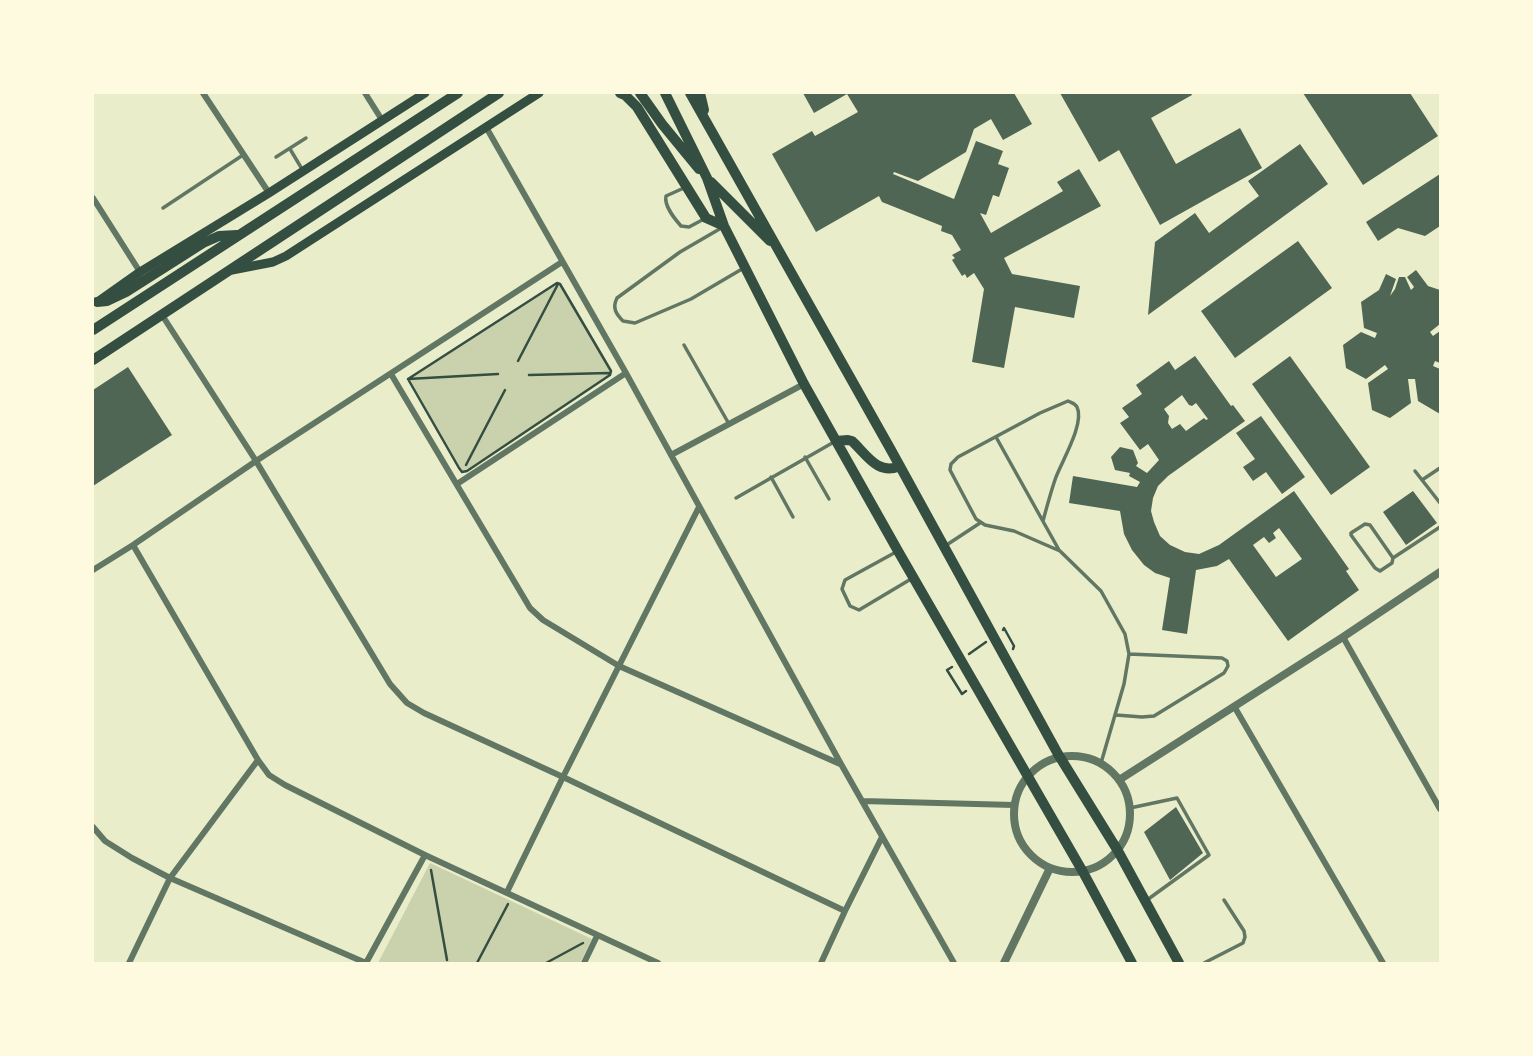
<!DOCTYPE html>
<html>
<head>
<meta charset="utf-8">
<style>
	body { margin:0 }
	#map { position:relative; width:1533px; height:1056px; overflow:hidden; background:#e9edc9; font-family:"Source Sans 3",sans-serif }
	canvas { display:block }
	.frame { position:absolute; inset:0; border:94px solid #fefae0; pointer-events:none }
</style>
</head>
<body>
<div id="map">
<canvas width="1533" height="1056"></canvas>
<div class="frame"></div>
</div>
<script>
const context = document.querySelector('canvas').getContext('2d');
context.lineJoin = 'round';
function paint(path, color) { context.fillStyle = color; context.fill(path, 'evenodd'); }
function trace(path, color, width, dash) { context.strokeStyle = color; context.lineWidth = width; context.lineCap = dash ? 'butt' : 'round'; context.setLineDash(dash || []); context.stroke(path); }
paint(new Path2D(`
	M559,283l53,90 -145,98 -5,1 -54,-91 1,-3z
	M430,863l162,76 -12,24h-202z`), '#cad2ad');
paint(new Path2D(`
	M803,93h211l18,31 -29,16 -12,-21 -17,10 -8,23 -48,29 -24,-9 -1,2 61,25 22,-58 27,10 -5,13 11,4 -10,29 -6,-2 -7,20 -6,-2 11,20 72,-42 -6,-9 22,-13 22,37 -97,52 8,16 68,12 -6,32 -59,-11 -11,61 -32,-6 12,-73 -10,-16 -7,5 -2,-4 -3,2 -10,-16 3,-2 -3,-3 9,-5 -9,-15 -11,-4 1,-5 -60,-24 -3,-6 -63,36 -44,-78 40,-23 3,5 43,-24 -11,-18 -33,19z
	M1060,93h131l1,2 -41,23 25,46 64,-36 22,40 -102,57 -41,-75 -20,12z
	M1303,93h107l28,43 -75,49z
	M1300,144l28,40 -180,131 7,-73 40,-29 14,20 50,-37 -11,-15z
	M1440,174v52l-15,10 -27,-8 -20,13 -12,-19z
	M1298,241l34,47 -97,70 -34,-47z
	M1416,270l12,16 12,4v34l-10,8 3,4 7,-5v32l-5,-2 -2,5 7,3v45l-22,-13 -3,-22h-7l3,24 -21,15 -18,-8 -4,-27 20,-14 -3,-4 -19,14 -20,-11 -3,-23 18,-13 14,6 2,-5 -13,-5 -3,-26 18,-12 7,-16 10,5 -6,17 5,-7 4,-12h6l6,13 3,-3 -7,-10z
	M1195,356l36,50 2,-1 12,16 -77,55 -10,10 -5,12 -2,13 3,11 6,14 10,9 15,7 14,2 20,-9 75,-54 55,78 -3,2 13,19 -71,51 -59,-82 -12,7 -21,4 -9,64 -25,-4 8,-52 -15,-5 -11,-8 -12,-15 -8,-16 -4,-23 -51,-8 4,-27 64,11 3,-5 -11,-6 1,-3 -15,-3 -4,-13 9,-10 13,3 5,13 -2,3 11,7 12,-13 -11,-16 -8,6 -20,-27 9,-6 -7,-9 20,-14 -6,-9 33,-24 6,9zM1182,395l7,10 3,1 4,-3 12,16 -2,1 -2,-2 -18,13 -6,-7 -8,5 -4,-6 1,-7 -5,-7zM1279,528l23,31 -26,18 -23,-32 11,-8 5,6 7,-5 -3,-5z
	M1290,356l80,111 -39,28 -79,-111z
	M128,367l44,68 -79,51v-96z
	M1261,416l44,61 -23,17 -16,-22 -13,9 -10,-14 12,-8 -19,-26z
	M1413,491l24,32 -31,22 -23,-33z
	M1176,807l27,46 -33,27 -26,-48z`), '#4f6655');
trace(new Path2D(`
	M557,283l3,1 51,87 -1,4 -143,96 -5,1 -3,-4 -51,-89z
	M518,361l40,-77
	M529,375l80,-2
	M408,379l90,-5
	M466,465l39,-75
	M1003,630l1,-2 10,18 -1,3
	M969,654l17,-12
	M952,667l-5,3 15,24 4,-3
	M431,870l16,90
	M477,963l31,-59
	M546,963l37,-20`), '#344e41', 2.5);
trace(new Path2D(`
	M290,149l12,20
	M276,157l30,-19
	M686,187l-20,9c-2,10 8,22 15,30l8,1 15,-8
	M163,208l80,-53
	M723,227l-43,25 -63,46c-5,10 -1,16 6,23l12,2 56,-24 51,-30
	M684,345l45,79
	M996,437l63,113
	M805,457l24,42
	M1415,471l25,32
	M771,477l22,40
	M1422,480l18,-12
	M736,498l98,-56
	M1043,521c4,-15 8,-30 13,-44 6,-16 29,-54 21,-70 -2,-4 -5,-4 -9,-6l-28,12 -82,44 -7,7 -1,6 26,49 9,6 29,6 46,20 41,40 24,43 4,20 -5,30 -23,79
	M1365,524l5,1 23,33 -1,5 -12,8 -5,-3 -24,-33v-2z
	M945,546l35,-23
	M896,552l-51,28 -3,9 8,17 9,4 52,-31
	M1393,558l47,-31
	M1116,715l26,2 12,-1 70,-43 4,-7 -1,-5 -5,-3 -93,-4
	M1130,808l47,-10 32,57 -62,45
	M1204,963l39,-20 2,-6 -1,-6 -20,-31`), '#617663', 3.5);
trace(new Path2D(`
	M203,93l66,100
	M365,93l17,27
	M486,127l140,246 215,391 113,199
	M93,198l47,74
	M162,315l94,146 134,223 17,19 17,10 139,64 282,134
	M391,374l139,234 13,12 76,46 221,98
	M671,455l133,-71
	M457,484l169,-111
	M133,545l125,215 11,15 16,10 140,70 233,108
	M93,570l40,-25 123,-84 306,-199
	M1343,637l97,172
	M1234,706l149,257
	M862,801l152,4
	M93,827l12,14 27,17 38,20 196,85
	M507,892l56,-115 136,-270
	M129,963l41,-85 88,-118
	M366,963l59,-108
	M584,963l13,-27
	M821,963l24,-52 37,-74`), '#617663', 6);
trace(new Path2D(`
	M1014 814a58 58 0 1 1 116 0a58 58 0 1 1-116 0Z
	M1119,780l224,-143 97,-65
	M1004,963l46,-95`), '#617663', 8);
trace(new Path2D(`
	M232,270l41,-8 13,-6 253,-163
	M99,301l41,-29 129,-79 156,-100`), '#344e41', 9);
trace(new Path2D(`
	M620,93l5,2 12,12 69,111 18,8
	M640,93l22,31 37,45
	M665,93l42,85 17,48 80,158 94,167 185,321 49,91
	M690,93l201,357 167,304 60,97 61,112
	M700,93l4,17
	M711,182l59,59
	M836,441l12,-1 4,1c14,13 26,35 48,25`), '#344e41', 10);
trace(new Path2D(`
	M97,302l10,-1 19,-9 77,-49 16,-7 18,-1
	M93,330l365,-237
	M93,360l406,-267`), '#344e41', 10);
</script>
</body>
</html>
